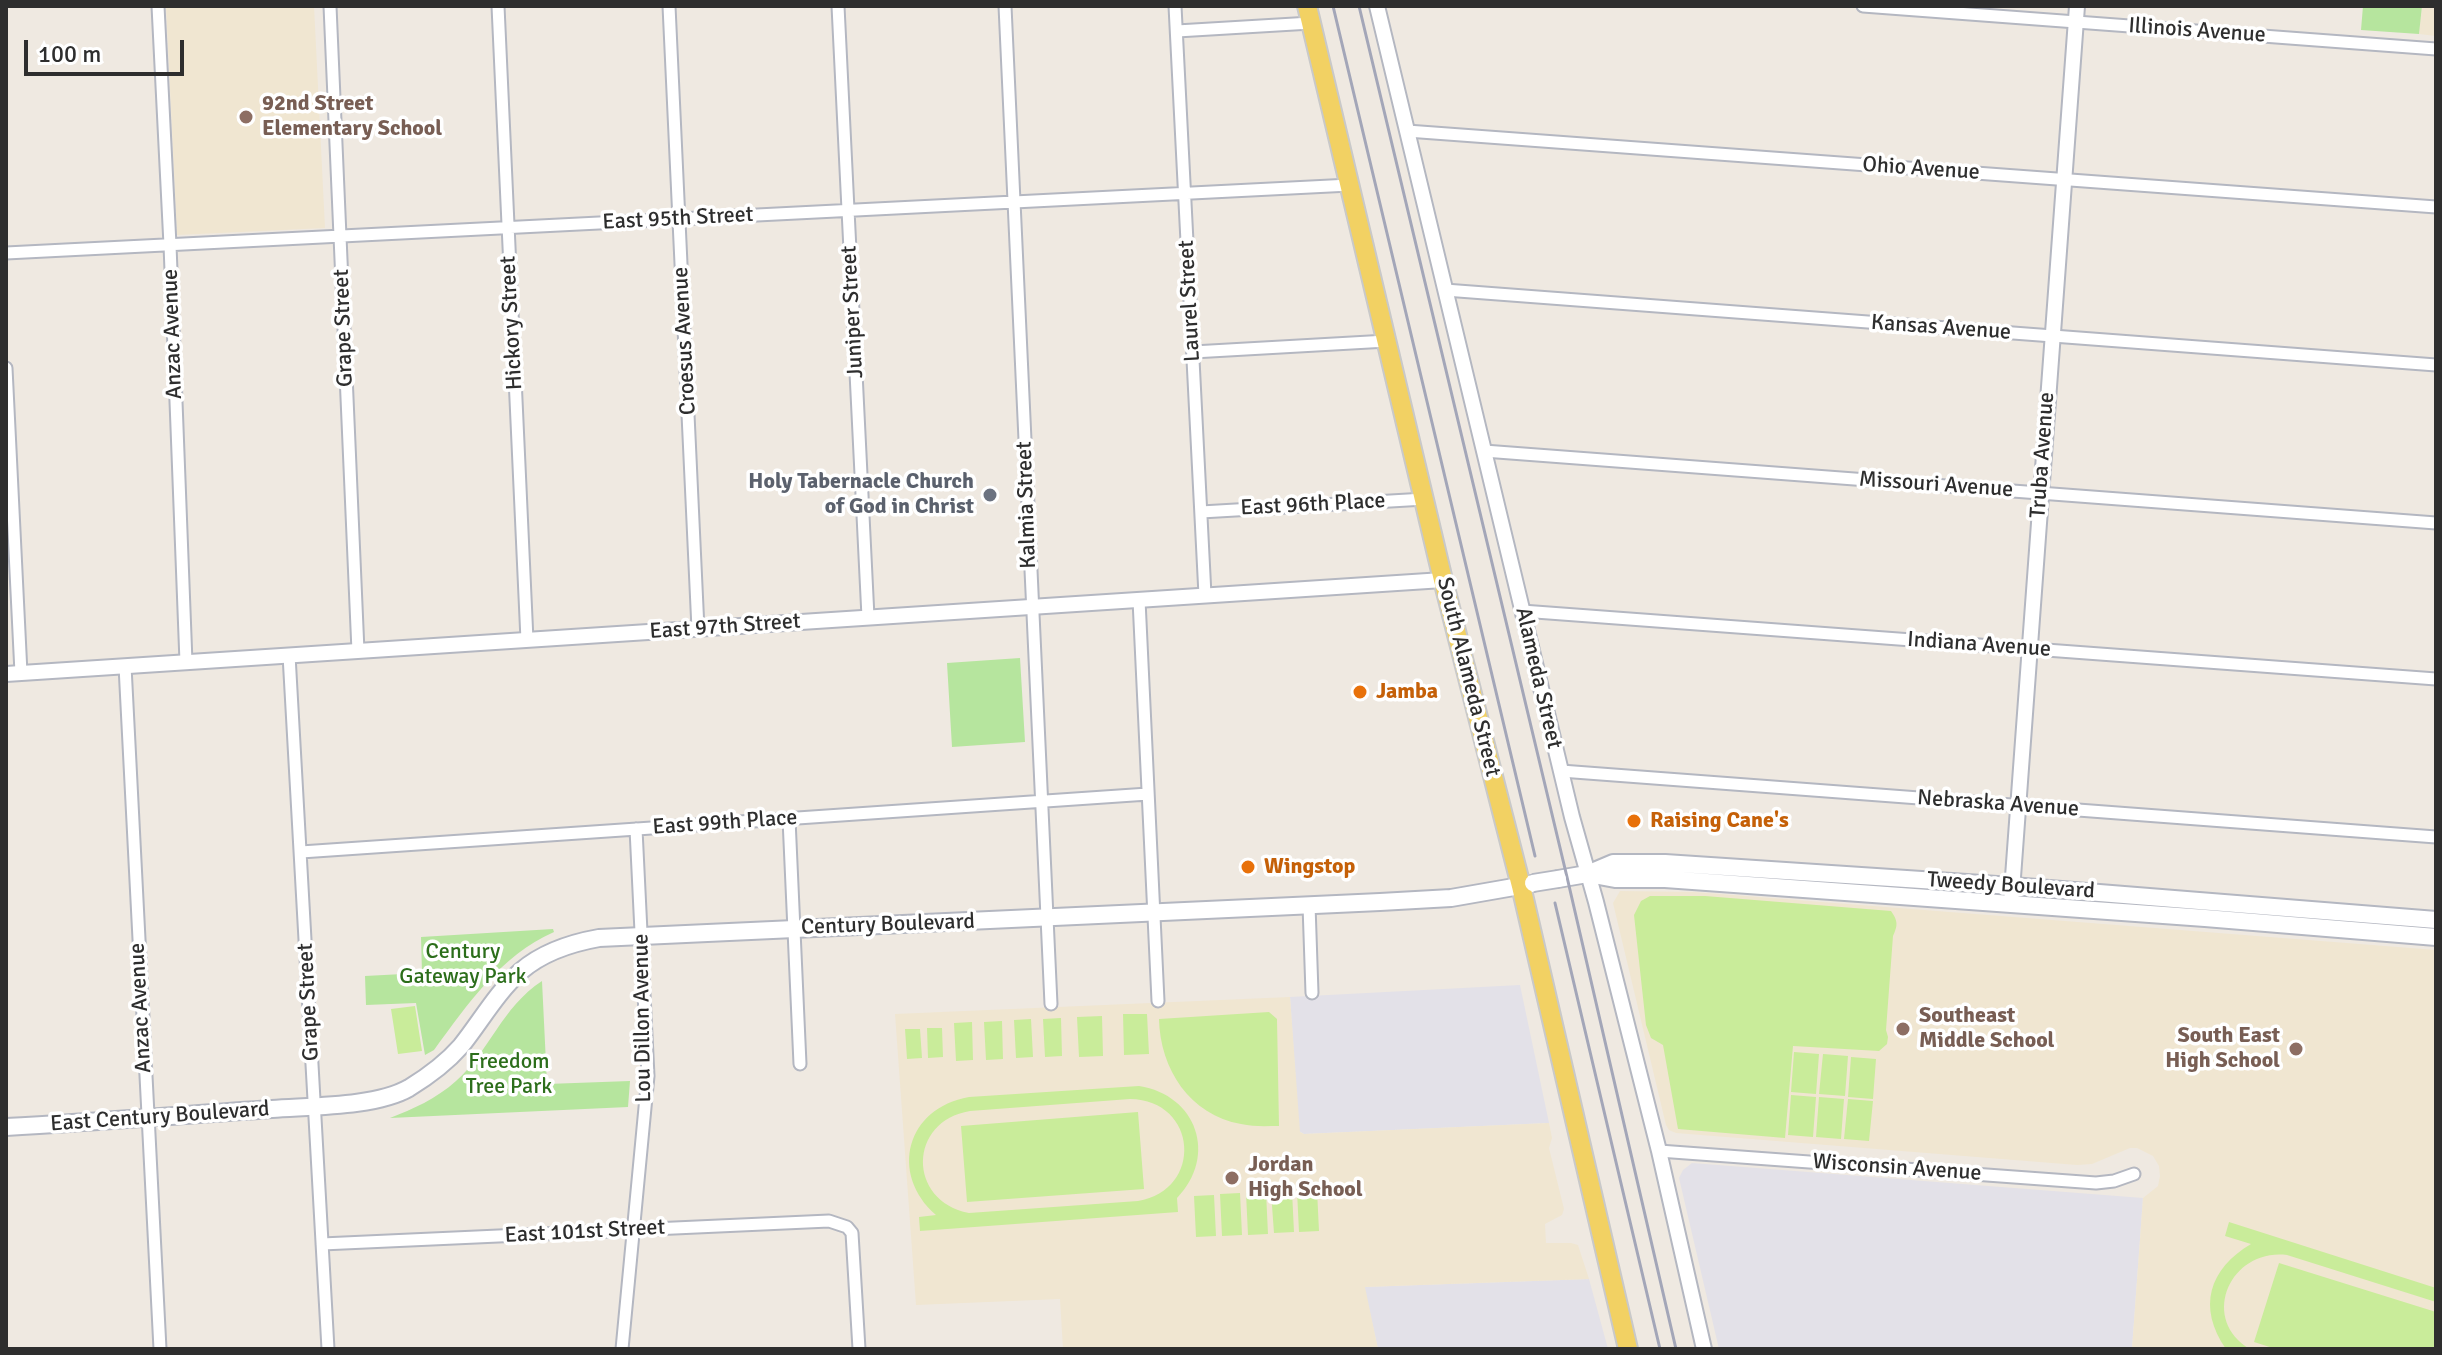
<!DOCTYPE html>
<html>
<head>
<meta charset="utf-8">
<style>
	body { margin:0 }
	#map { position:relative; width:2442px; height:1355px; overflow:hidden; background:#efe9e1; font-family:Signika,sans-serif }
	canvas { display:block }
	.frame { position:absolute; inset:0; border:8px solid #2e2e2e; pointer-events:none }
	.scale { position:absolute; left:24px; top:40px; width:160px; height:36px; box-sizing:border-box; border:4px solid #2e2e2e; border-top:0; padding-left:10px; font-size:24px; line-height:28px; white-space:nowrap; color:#2e2e2e; -webkit-text-stroke:6px #fff; paint-order:stroke }
</style>
</head>
<body>
<div id="map">
<canvas width="2442" height="1355"></canvas>
<div class="frame"></div>
<div class="scale">100 m</div>
</div>
<script>
const context = document.querySelector('canvas').getContext('2d');
context.lineJoin = 'round';
function paint(path, color) { context.fillStyle = color; context.fill(path, 'evenodd'); }
function trace(path, color, width, dash) { context.strokeStyle = color; context.lineWidth = width; context.lineCap = dash ? 'butt' : 'round'; context.setLineDash(dash || []); context.stroke(path); }
function drawText(font, color, halo, rows, align = 'center') {
  context.font = font + ' Signika,sans-serif'; context.lineWidth = 7; context.setLineDash([]); context.textBaseline = 'middle'; context.strokeStyle = halo; context.fillStyle = color; for (const [text, x, y, turn = 0] of rows) {
    context.save(); context.translate(x, y); context.rotate((+turn || 0) * Math.PI / 180); context.textAlign = isNaN(turn) ? turn : align; if (halo) context.strokeText(text, 0, 0); context.fillText(text, 0, 0); context.restore();
  }
}
paint(new Path2D(`
	M1520,985l29,138 -245,11 -5,-3 -9,-134z
	M1692,1163l451,35 -11,151h-413l-40,-171 4,-8z
	M1589,1279l19,70h-230l-14,-62z`), '#e3e1e8');
paint(new Path2D(`
	M166,6h148l11,222 -148,7z
	M2422,6h14v30l-17,-2z
	M1620,891l74,1 742,58v399h-304l11,-151 15,-12 2,-10 -1,-10 -6,-10 -16,-8h-7l-38,16 -15,1 -401,-32 -7,-3 -3,-5 -53,-222z
	M1290,997l10,135 4,2 245,-11 3,15 -3,10 15,61 -2,6 -17,9 1,19h25l7,2 11,34 -224,8 13,62h-315l-3,-50 -144,6 -21,-291z`), '#f0e6d1');
paint(new Path2D(`
	M2363,6h59l-3,28 -58,-4z
	M1020,658l5,84 -73,5 -5,-84z
	M553,929l1,3c-54,24 -86,72 -120,118l-9,5 -9,-52 -50,2 -1,-29 57,-3 -1,-36z
	M542,981l5,103 83,-3 -2,26 -238,11c23,-9 46,-19 66,-37 33,-29 46,-74 86,-100z`), '#b6e59e');
paint(new Path2D(`
	M1650,896h55l186,15c7,10 7,14 2,25l-7,94 2,7 -1,7 -8,7 -86,-5 -8,92 -107,-9 -15,-84 -12,-7 -5,-13 -12,-110 7,-14z
	M415,1006l7,45 -24,3 -7,-45z
	M1269,1012l8,7 2,107c-12,0 -25,1 -38,-2 -51,-9 -81,-55 -82,-105z
	M1123,1014h24l2,40 -25,1z
	M1102,1016l1,40 -24,1 -2,-40z
	M1061,1018l1,38 -17,1 -2,-38z
	M1031,1019l2,38 -17,1 -2,-38z
	M1002,1021l1,38 -17,1 -2,-38z
	M972,1022l1,38 -17,1 -2,-38z
	M927,1028h15l1,29 -15,1z
	M905,1029h15l2,29 -15,1z
	M1794,1052l25,2 -3,40 -25,-2z
	M1823,1054l25,2 -3,40 -26,-2z
	M1851,1057l25,2 -3,40 -25,-2z
	M1139,1086c58,9 79,70 38,112l1,14 -258,19 -1,-14 17,-2c-47,-41 -30,-107 33,-118zM1130,1099c68,1 74,91 8,102l-169,12c-62,-12 -61,-92 1,-102z
	M1791,1095l25,2 -3,40 -25,-2z
	M1819,1097l25,2 -3,40 -25,-2z
	M1848,1099l25,2 -4,40 -25,-2z
	M1138,1112l6,77 -177,13 -6,-76z
	M1317,1190l2,41 -20,1 -2,-41z
	M1292,1191l2,41 -20,1 -3,-41z
	M1266,1192l2,42 -20,1 -2,-42z
	M1240,1193l2,42 -20,1 -2,-42z
	M1214,1195l2,41 -20,1 -2,-41z
	M2229,1222l207,66v14l-149,-47c-57,-7 -88,64 -37,94h-24c-29,-42 -17,-80 25,-105l-26,-8z
	M2279,1263l157,49v37h-160l-22,-7z`), '#c9ec9a');
const minor = new Path2D(`
	M158,6l12,239 16,417
	M330,6l28,645
	M498,6l29,634
	M669,6l29,623
	M838,6l30,611
	M1005,6l46,998
	M1175,6l30,589
	M1863,6l573,43
	M1177,31l134,-8
	M1407,131l1029,76
	M6,253l1344,-68
	M1445,290l991,75
	M1193,352l194,-11
	M6,368l15,305
	M1484,451l952,72
	M1201,512l224,-13
	M1139,600l19,401
	M1522,611l914,68
	M289,655l39,694
	M125,666l35,683
	M1561,771l875,66
	M789,819l11,245
	M301,852l847,-58
	M1309,905l3,88
	M1659,1151l437,32 18,-2 20,-7
	M322,1244l507,-23 18,6 5,6 7,116
	M622,1349l26,-273 -12,-247`);
const tertiary = new Path2D(`
	M1377,6l195,811 24,85 63,249 45,198
	M6,674l1437,-94
	M2011,904l66,-898`);
const secondary = new Path2D(`
	M1588,874l27,5h50l540,39 231,19
	M1558,879l29,-5 26,-11h52l347,23 424,34
	M6,1127c89,-5 177,-12 266,-18 39,-3 104,-2 137,-21 18,-11 38,-26 52,-42 20,-25 36,-54 60,-75 22,-19 50,-28 78,-33l781,-36 71,-4 80,-14`);
const primary = new Path2D(`
	M1307,6l136,574 78,306 107,463`);
trace(minor, '#b4b7c1', 15);
trace(tertiary, '#b4b7c1', 18);
trace(secondary, '#b4b7c1', 20);
trace(primary, '#c9c9c9', 22);
trace(minor, '#fff', 11);
trace(tertiary, '#fff', 14);
trace(secondary, '#fff', 16);
trace(primary, '#f2d163', 18);
trace(new Path2D(`
	M1333,6l202,850
	M1359,6l208,871 109,472
	M1555,903l105,446`), '#a3a6b8', 3);
const secondaryBridge = new Path2D(`
	M1533,883l25,-4`);
trace(secondaryBridge, '#b4b7c1', 20, []);
trace(secondaryBridge, '#fff', 16);
for (const [x, y, r, color] of [
	[246,117,8,"#8d6e63"],
	[990,495,8,"#6b7280"],
	[1360,692,8,"#e8710a"],
	[1634,821,8,"#e8710a"],
	[1248,867,8,"#e8710a"],
	[1903,1029,8,"#8d6e63"],
	[2296,1049,8,"#8d6e63"],
	[1232,1178,8,"#8d6e63"]
]) { const dot = new Path2D(); dot.arc(x, y, r, 0, 2 * Math.PI); context.fillStyle = color; context.fill(dot); trace(dot, '#fff', 3); }
drawText('22px', '#2e2e2e', '#fff', [
	["Illinois Avenue",2197,31,4],
	["Ohio Avenue",1921,169,4],
	["East 95th Street",678,219,-3],
	["Laurel Street",1190,301,-93],
	["Juniper Street",853,312,-93],
	["Hickory Street",512,323,-93],
	["Grape Street",344,328,-92],
	["Kansas Avenue",1941,328,4],
	["Anzac Avenue",173,334,-92],
	["Croesus Avenue",685,341,-93],
	["Truba Avenue",2043,455,-86],
	["Missouri Avenue",1936,485,4],
	["Kalmia Street",1027,505,-92],
	["East 96th Place",1313,505,-3],
	["East 97th Street",725,627,-4],
	["Indiana Avenue",1979,645,4],
	["South Alameda Street",1468,677,76],
	["Alameda Street",1538,678,77],
	["Nebraska Avenue",1998,804,4],
	["East 99th Place",725,823,-4],
	["Tweedy Boulevard",2011,886,4],
	["Century Boulevard",888,925,-2],
	["Grape Street",309,1002,-93],
	["Anzac Avenue",141,1008,-93],
	["Lou Dillon Avenue",643,1018,-91],
	["East Century Boulevard",160,1117,-4],
	["Wisconsin Avenue",1897,1168,4],
	["East 101st Street",585,1232,-3]
]);
drawText('bold 22px', '#785e54', '#fff', [
	["92nd Street",262,104],
	["Elementary School",262,129],
	["Southeast",1919,1016],
	["Middle School",1919,1041],
	["South East",2280,1036,"right"],
	["High School",2280,1061,"right"],
	["Jordan",1248,1165],
	["High School",1248,1190]
], 'left');
drawText('bold 22px', '#5b616d', '#fff', [
	["Holy Tabernacle Church",974,482],
	["of God in Christ",974,507]
], 'right');
drawText('bold 22px', '#c56008', '#fff', [
	["Jamba",1376,692],
	["Raising Cane's",1650,821],
	["Wingstop",1264,867]
], 'left');
drawText('22px', '#2c6e1b', '#fff', [
	["Century",463,952],
	["Gateway Park",463,977],
	["Freedom",509,1062],
	["Tree Park",509,1087]
]);
</script>
</body>
</html>
